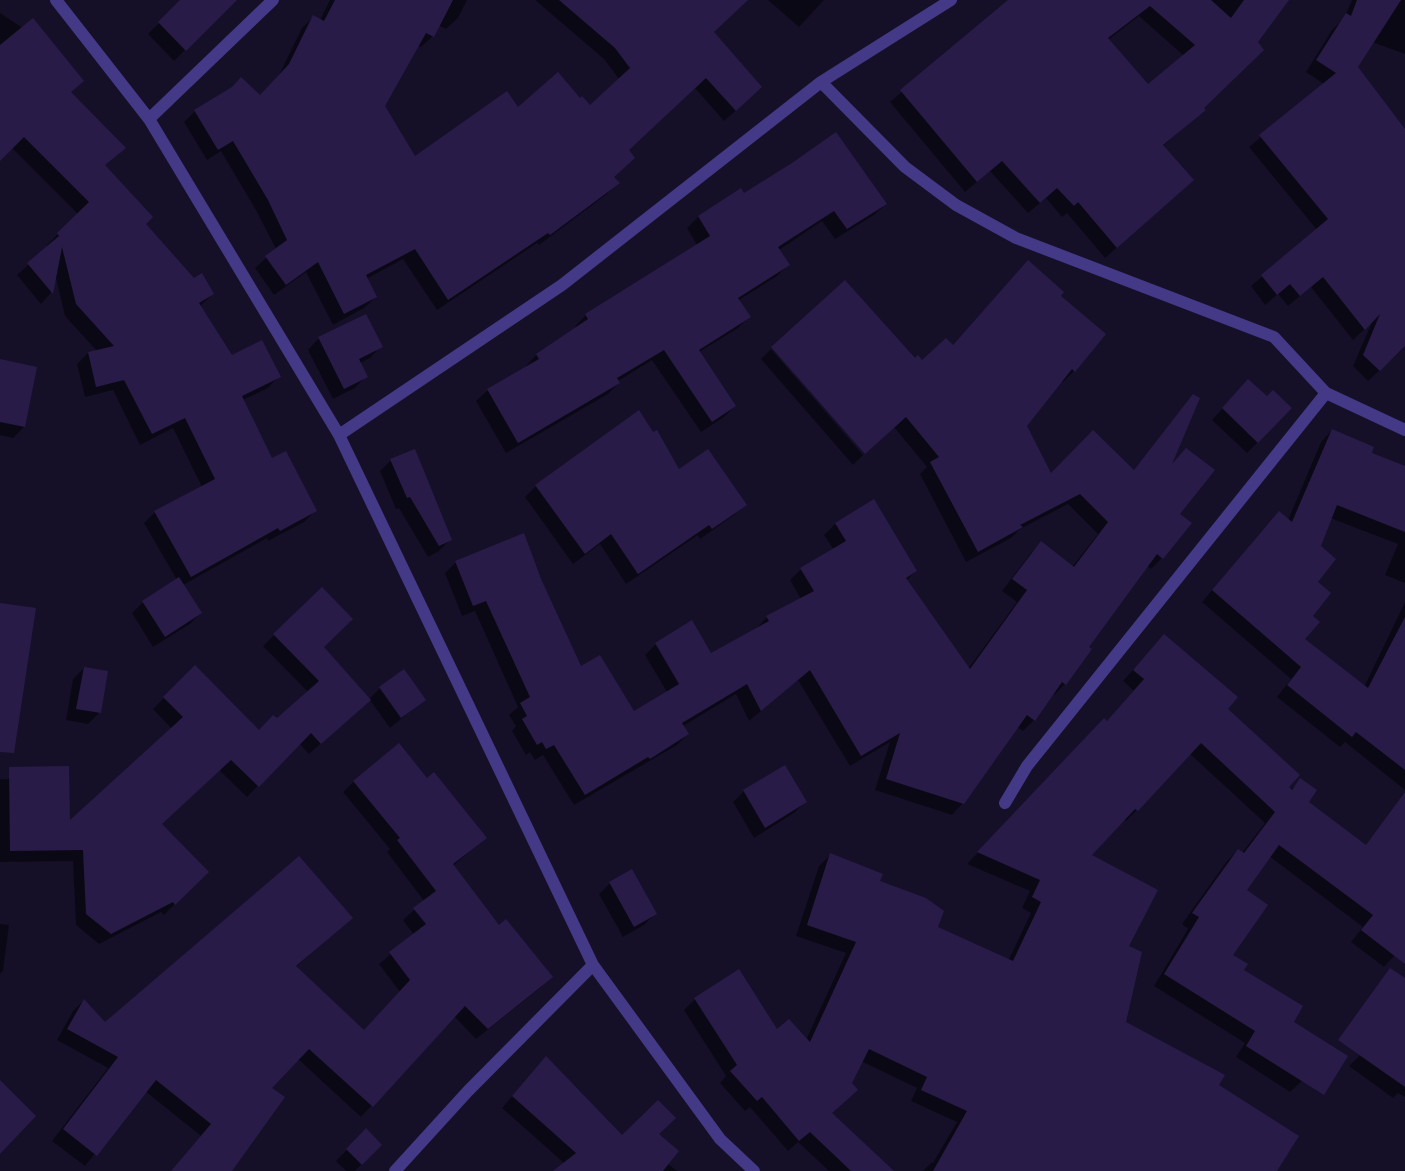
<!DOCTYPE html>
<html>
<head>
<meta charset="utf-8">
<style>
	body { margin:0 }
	canvas { display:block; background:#150f27 }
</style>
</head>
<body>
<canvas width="1405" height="1171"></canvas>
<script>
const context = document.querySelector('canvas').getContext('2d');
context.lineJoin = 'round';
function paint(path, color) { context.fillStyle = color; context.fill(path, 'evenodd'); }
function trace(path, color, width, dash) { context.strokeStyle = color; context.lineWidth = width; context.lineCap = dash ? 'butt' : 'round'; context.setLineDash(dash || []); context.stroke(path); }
paint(new Path2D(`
	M182,0h53l-61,61 -26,-27z
	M330,0h137l-9,18 -12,11 -8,-4 -5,11 -12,11 -3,-2 -34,61 31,52 103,-50 62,-8 9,7 30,-28 -15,-20 -69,-59h212l-35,33 38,65 -26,23 -29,-33 -68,63 -14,26 5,6 -11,11 -68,51 -2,-2 -100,67 -34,-51 -37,20 10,18 -12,11 -31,17 -27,-53 -32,23 -19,-27 21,-19 -19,-37 -36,-61 -14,9 -23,-38 11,-11 65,-14 18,-20 24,-49 11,-11 7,3z
	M768,0h56l-25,27z
	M1010,0h277l-85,108 2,2 -41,36 18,45 -76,67 -38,-45 -5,4 -16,-19 -18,15 -38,-42 -25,21 -75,-90zM1139,16l45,40 -36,30 -40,-46z
	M1352,0h53v54l-33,-12 -16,25 49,64v216l-37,34 -15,-15 19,-44 -19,18 -42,-53 -23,19 -10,-12 -13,11 -14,-19 66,-56 -68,-83 75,-63 -18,-12 26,-42 12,-12z
	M0,13l23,15 47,65 54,55 -20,18 40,58 50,56 19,14 -13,12 31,51 48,19 -11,12 -25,12 29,60 43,51 -11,11 -36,19 -1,-3 -84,47 18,28 -11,11 -37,23 -21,-34 11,-11 34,-22 -33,-57 11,-11 47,-25 -29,-59 -33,17 -27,-55 -28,7 -8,-33 11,-11 9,-2 -32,-35 -10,-42 -4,19 -10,11 -24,-29 31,-28 -1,-2 31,-31 -66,-66 -12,11z
	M740,190l4,5 142,9 -12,11 -39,24 -13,-18 -43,29 9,15 -11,11 -38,24 10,17 -11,11 -39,24 36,54 -11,11 -23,15 -49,-72 -34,21 1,2 -11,11 -102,59 -30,-52 12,-11 39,-23 -1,-1 11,-12 39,-26 -1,-2 11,-11 111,-70 -10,-17 11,-11z
	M1028,261l31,35 15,75 -11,11 -1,-1 -37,44 26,50 82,-4 60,-75 -23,70 9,48 -17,44 -11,11 -4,-3 -60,81 -22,37 -11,11 -2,-1 -18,26 -11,11 -6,-4 -54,76 -11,12 -77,-25 15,-48 -40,24 -52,-86 -49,41 -13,-27 -53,32 5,8 -11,11 -103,60 -31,-50 -8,5 -5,-8 -4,3 -14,-24 4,-5 -7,-11 9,-8 -43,-96 -13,5 -17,-43 11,-11 84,17 41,89 53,45 33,-21 -22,-37 11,-11 55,11 45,-26 11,-12 34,-18 -11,-19 11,-11 33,-19 -10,-15 11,-11 81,47 -9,9 61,89 49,-67 -15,-11 28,-37 11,-11 31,24 26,-33 -30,-30 -48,25 -9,9 -45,24 -46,-88 7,-7 -33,-40 21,-68 7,3 30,-16z
	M319,338l62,8 -11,12 -10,5 6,13 -11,12 -22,11 -25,-49z
	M771,349l92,106 -10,10 -92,-106z
	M0,360l24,67 -11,11 -13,-3z
	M1238,391l29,7 -9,44 -11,11 -35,-33z
	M1332,430l38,23 35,14v116l-20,-8 13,-31 -68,-26 -11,28 -8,70 -7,23 60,48 41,-85v188l-60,-48 -5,5 -63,-50 14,-18 -89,-77 66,-78 20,-4 33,-78z
	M391,460l59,80 -11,11 -11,6 -29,-49 -3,1 -16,-38z
	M679,471l66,33 -11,11 -34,24 -2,-4 -72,49 -26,-40 -27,20 -48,-67 11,-11z
	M274,635l48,12 46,53 12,-12 44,12 -34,28 -20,-28 -61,54 -10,-11 -52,54 -28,-27 -58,54 46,48 -43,43 -3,-3 -62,32 -23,-19 -3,-64 -73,1v-83l68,1 1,43 103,-94 -19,-20 42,-42 64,64 18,-11 31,-28 -45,-46z
	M1164,635l62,74 61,79 3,2 11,-10 6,22 56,49 42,-58v151l-21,23 -33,-25 12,-15 -94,-71 -24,35 -14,64 61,67 10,59 -12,11 -54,-35 9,-14 -91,-57 34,-57 -6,-5 45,-63 11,-11 4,3 23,-30 -75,-69 -53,56 -11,11 -2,-2 -34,36 37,91 -2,77 93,62 57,86h-352l9,-9 1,1 24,-41 -46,-21 6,-13 -56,-27 -30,52 61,58h-63l-31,-29 -10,9 -38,-44 -5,4 -25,-28 6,-7 -42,-66 11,-11 82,32 29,9 40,-87 -50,-17 23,-70 11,-11 48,27 58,46 72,33 23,-48 -9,-5 8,-17 -63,-27 126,-133 14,-9 27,-31 -11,-10z
	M84,668l16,44 -12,12 -22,-4 7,-41z
	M427,780l58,58 -32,28 46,61 52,50 -11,11 -64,51 -22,-23 -93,101 -63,-58 -28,29 -41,83h-58l30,-35 -56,-45 -60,75 -33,-25 56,-73 -51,-28 16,-29 11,-11 21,24 246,-106 -55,49 67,65 37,-40 -21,-28 35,-29 -11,-15 21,-19 -37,-49 3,-3 -47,-57 11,-11z
	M744,791l61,11 -11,11 -40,25 -21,-36z
	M610,883l45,31 -11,11 -21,12 -24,-43z
	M0,924l9,1 -6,46 -3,3z
	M1405,1010v87l-7,-4 -5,5 -44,-32z
	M535,1069l87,67 35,-2 10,29 10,8h-122l10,-7 -63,-56z
	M366,1130l14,15 -25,26h-9l-10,-10z`), '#0007');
paint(new Path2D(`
	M180,0h57l-51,51 -28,-29z
	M335,0h118l-19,37 -8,-4 -41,73 30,50 92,-65 11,16 40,-35 22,26 2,-2 8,9 40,-37 -15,-20 -56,-48h189l-34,32 48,55 -26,24 -30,-33 -77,72 6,8 -21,19 6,6 -70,52 -2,-2 -100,67 -33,-51 -49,26 11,22 -33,17 -26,-52 -32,23 -21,-29 22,-16 -19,-40 -35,-59 -15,9 -24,-40 38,-23 9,-10 19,18 29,-31 24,-49 11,6z
	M1008,0h203l20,18 13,-18h45l-31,42 6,8 -60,58 2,2 -43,35 31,35 -77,68 -39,-46 -4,4 -17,-18 -17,15 -38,-42 -25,21 -77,-92zM1150,6l45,39 -47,39 -40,-46z
	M1357,0h44l-43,67 47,62v217l-25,25 -17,-16 17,-41 -15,16 -42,-53 -23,19 -10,-12 -13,11 -16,-20 67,-56 -69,-84 77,-62 -20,-13 30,-47 5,3z
	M33,18l51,63 -13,11 55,56 -21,17 48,52 -7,7 48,54 8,-5 12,21 -15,9 33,52 30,-15 19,37 -39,19 30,62 14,-7 31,60 -37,20 -2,-3 -87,49 -37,-66 61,-32 -30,-61 -33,16 -28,-54 -28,7 -8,-35 26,-6 -38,-42 -14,-57 -9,47 -26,-31 32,-27 -2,-3 32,-31 -65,-65 -24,24v-116z
	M836,132l51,72 -40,25 -13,-18 -56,36 12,18 -52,33 13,19 -52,33 37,56 -24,16 -48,-72 -47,28 3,5 -102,60 -31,-54 52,-30 -3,-5 52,-35 -3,-5 125,-78 -12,-20 43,-28 3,5 48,-30z
	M1028,260l36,32 -3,4 45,38 -31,38 -3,-3 -45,57 24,47 42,-43 41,40 59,-76 7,4 -28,66 14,-16 29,22 -35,44 12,9 -29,36 -6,-5 -68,93 3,2 -26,36 -4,-3 -27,39 -8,-6 -63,89 -78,-25 14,-46 -39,23 -51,-86 -49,41 -14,-27 -65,39 7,11 -39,25 -2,-2 -63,38 -31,-50 -8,4 -4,-7 -5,3 -15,-26 5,-3 -7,-13 10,-6 -44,-96 -13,5 -18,-45 69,-28 17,46 40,87 19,-11 34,56 45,-27 -24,-41 37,-23 19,33 58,-32 -3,-5 48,-25 -14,-23 46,-27 -11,-18 39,-24 43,72 -11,7 64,91 57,-79 -15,-11 29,-38 33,26 34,-45 -28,-28 -60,31 3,2 -45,25 -48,-90 9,-5 -33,-40 -41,37 -94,-107 74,-67 70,78 3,-3 4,5 24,-22 7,7z
	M366,314l17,33 -24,12 9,18 -24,12 -26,-52z
	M0,359l37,8 -12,60 -25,-5z
	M1248,379l19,17 6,-6 19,18 -34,35 -36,-35z
	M639,410l14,22 4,-2 22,39 29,-20 39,56 -35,24 -3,-4 -71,49 -27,-40 -26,20 -50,-69z
	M1332,429l42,18 -2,6 33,13v66l-68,-27 -16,41 15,13 -18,23 13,11 -18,23 7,6 -15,17 63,49 37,-71v153l-49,-38 -4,5 -65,-52 14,-18 -89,-77 67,-79 13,11z
	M415,449l37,91 -13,6 -29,-49 -3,1 -17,-39z
	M179,577l23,36 -37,24 -23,-36z
	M322,587l31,32 -29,28 47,53 -50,44 -10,-11 -52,54 -28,-27 -69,64 47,48 -34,33 -2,-3 -62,32 -25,-20 -3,-64 -73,1 -1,-84 60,-1 1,54 113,-103 -20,-20 32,-32 64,65 14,-15 4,3 42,-37 -46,-47z
	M0,603l36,5 -22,145 -14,-1z
	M1164,634l74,63 -10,12 72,66 -11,12 3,3 8,-12 17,12 -8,12 57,43 39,-53v172l-44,-34 12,-15 -94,-70 -32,45 21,15 -35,50 15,9 -4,6 59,36 -9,16 54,34 -24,39 -78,-49 9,-15 -91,-57 35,-57 -7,-4 46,-64 6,4 31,-41 -74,-69 -63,68 -3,-2 -43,46 66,35 -29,56 13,6 -16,70 99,53 -6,10 80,51 -22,35h-344l34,-60 -46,-21 6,-13 -58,-28 -17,34 6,7 -26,23 62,58h-43l-41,-39 -11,9 -37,-44 -5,4 -27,-30 7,-6 -43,-67 45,-29 38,60 12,-10 21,23 46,-100 -49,-17 23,-72 53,21 -3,7 46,17 18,13 -6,16 75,34 28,-59 -9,-5 8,-17 -63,-28 127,-134 3,3 37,-42 -11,-9z
	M84,667l24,4 -7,42 -25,-4z
	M404,669l22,31 -25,18 -22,-31z
	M399,743l28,35 7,-6 53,66 -34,26 46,61 7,-6 47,58 -65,52 -23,-23 -92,101 -64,-58 -37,39 13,9 -53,74h-61l40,-47 -55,-44 -59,76 -34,-27 55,-72 -51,-28 17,-30 21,23 194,-166 54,62 -57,48 68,64 46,-50 -21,-28 37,-28 -13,-16 23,-17 -39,-51 3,-2 -47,-57z
	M785,765l22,37 -42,26 -22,-38z
	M632,869l25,45 -23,13 -25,-45z
	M1390,968l15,10v109l-67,-47z
	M546,1056l76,79 36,-35 18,18 -17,16 20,17 -16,20h-110l23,-18 -64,-57z
	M0,1080l36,36 -36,38z
	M366,1128l16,17 -20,20 -16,-16z`), '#281b48');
trace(new Path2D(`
	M56,0l93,119 190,316 254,530 127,174 34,32
	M821,82l84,85 51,38 60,33 258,99 52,56 79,37
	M149,119l124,-119
	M339,435l223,-150 259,-203 130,-82
	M1005,803l22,-37 299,-373
	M395,1171l73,-80 125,-126`), '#433987', 12);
</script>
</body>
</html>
